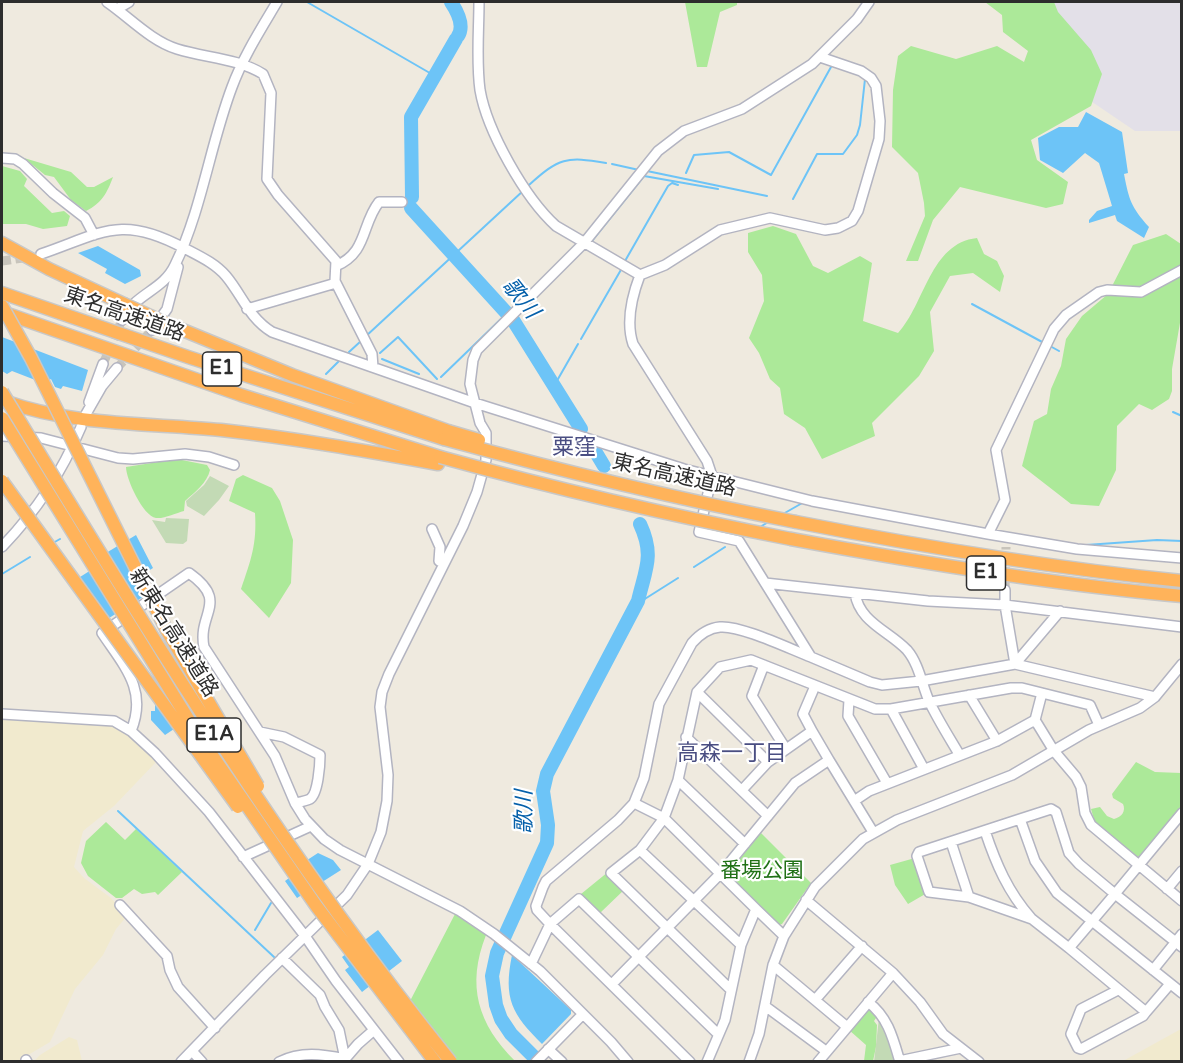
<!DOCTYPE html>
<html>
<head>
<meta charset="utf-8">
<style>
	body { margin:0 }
	#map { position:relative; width:1183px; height:1063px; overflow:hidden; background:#efeadf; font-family:"Varela Round",sans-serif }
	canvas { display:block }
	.frame { position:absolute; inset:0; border:3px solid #2d2d2d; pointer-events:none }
</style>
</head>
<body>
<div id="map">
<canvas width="1183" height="1063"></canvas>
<div class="frame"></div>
</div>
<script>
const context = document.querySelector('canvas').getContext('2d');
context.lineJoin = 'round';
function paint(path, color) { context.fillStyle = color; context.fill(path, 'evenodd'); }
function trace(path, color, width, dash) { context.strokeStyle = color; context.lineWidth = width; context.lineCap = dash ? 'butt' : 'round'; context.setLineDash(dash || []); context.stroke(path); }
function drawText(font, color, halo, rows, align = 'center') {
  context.font = font + ' "Varela Round","Noto Sans JP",sans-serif'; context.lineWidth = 4.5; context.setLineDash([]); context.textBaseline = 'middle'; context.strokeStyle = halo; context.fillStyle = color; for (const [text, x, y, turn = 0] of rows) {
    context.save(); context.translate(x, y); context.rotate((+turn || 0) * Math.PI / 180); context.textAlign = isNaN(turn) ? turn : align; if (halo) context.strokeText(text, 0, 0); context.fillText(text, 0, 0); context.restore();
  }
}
paint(new Path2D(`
	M1018,2h163v129h-46l-62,-42z`), '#e3e0e8');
paint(new Path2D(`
	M2,716l107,9 11,2 37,34 -43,45 -31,25 -9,36 10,11 27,20 16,18 -11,13 -13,26 -28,34 -25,53 -32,19h-16z
	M1181,1029v32h-58z
	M69,1037l8,3 5,21h-48l6,-6z`), '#f1eace');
paint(new Path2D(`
	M685,2h52v3l-17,7 -13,55h-10z
	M985,2h69l4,10 33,38 11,24 -11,32 -60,34 6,20 31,22 -5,22 -17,4 -86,-21 -27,33 -15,41h-12l19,-45 -1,-13 -6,-30 -26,-26 1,-57 5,-34 13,-10 45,13 41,-13 27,16 4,-11 -25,-19 -1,-17z
	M24,158l47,14 16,15h7l19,-10c-6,16 -11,26 -27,34l-15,-11 -17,-23 -9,-2z
	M2,166l18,5 7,8 -3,7 28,27 12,-2 6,5 -3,10 -24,3 -17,-5h-24z
	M773,226l23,8 17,32 15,7 32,-17 12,7 -9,58 35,12c27,-29 32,-90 79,-95l7,16 13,7 7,15 -4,16 -27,-19 -23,3 -20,36 4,39 -15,25 -47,47 3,13 -53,23 -17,-31 -21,-14 -4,-26 -10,-9 -11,-26 -10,-15 15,-37 -2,-26 -14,-23v-19z
	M1166,234l15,10v73l-9,52v22l-3,8 -17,11 -13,-6 -22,22 -1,44 -17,36 -28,-2 -49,-38 12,-45 13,-7 4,-25 10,-23 5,-27 16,-23 26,-22 25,-49z
	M177,459l30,6 3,5c-3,13 -15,22 -25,31l-1,10c-8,2 -20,8 -28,7 -13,-2 -30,-39 -30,-51z
	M243,475l29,13 8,13 13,39 -2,43 -22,35 -28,-29c10,-29 16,-45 14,-76l-26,-12 7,-22z
	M1136,762l19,10 26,1v34l-40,49 -7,1 -38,-31 -5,-17 9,-2 7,9 7,3c8,-2 12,-8 9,-15l-10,-6 -1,-4z
	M106,822l19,18 11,-11 46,43 -24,23 -3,-3 -13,2 -8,-5 -12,9h-6l-28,-22 -7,-13 5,-22z
	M760,832l51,51 -29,41 -3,1 -51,-50v-4z
	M915,858l12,35 -19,11 -13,-19 -5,-20z
	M608,872l17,17 -25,24 -19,-19z
	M455,914l31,21c-20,51 -8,89 29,126h-60l-46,-58z
	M871,1009l7,6 -4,6 3,4 -1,22 -3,14h-9l2,-16 -17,-15 17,-20z`), '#ace999');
paint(new Path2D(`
	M210,476l19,10 -10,14 -15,16 -17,-10 -1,-5 18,-16z
	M166,518l23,1 -2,22 -4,3 -17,-1 -14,-23 13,2z
	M879,1018l7,7 11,36 -23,1z`), '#c3dab5');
paint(new Path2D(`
	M1086,112l36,20 6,41 -4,1c5,26 7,33 25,53l-5,11 -27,-17 -2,-6 -26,8v-3l8,-9 15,-5 -13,-43 -14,-10 -22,20 -23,-13 -2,-22 21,-11h19z
	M98,246l42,24 1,6 -16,8 -20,-11 2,-4 -29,-16z
	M2,337l86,33 -6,21 -19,-5 -2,3 -6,-2 -4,-8 -8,4 -31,-12 -5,3 -5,-3z
	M136,535l17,33 -19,12 9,17 -34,21 -29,-41 19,-12 -3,-6z
	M155,702l19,27 -9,6 -14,-15v-9h4z
	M318,853l15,7 8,10 -44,28 -12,-17 15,-11 -2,-4z
	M378,930l24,31 -40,31 -17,-22 4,-3 -7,-10z
	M512,955l59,55v4l-29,30c-30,-30 -39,-45 -30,-89z`), '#6dc4f7');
trace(new Path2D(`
	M137,2h1
	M307,2l128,74
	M612,164l27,6
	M647,171l120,25
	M686,173l8,-18 35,-3 42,23 60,-108
	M529,185c30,-27 37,-29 77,-22
	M793,199l24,-45h26l14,-19 3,-10 5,-46
	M591,242l53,-66 74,13
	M625,261l43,-75 4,-3 6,2
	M546,287l38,-38
	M972,304l72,39
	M365,337l159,-147
	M581,339l41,-71
	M1050,346l9,5
	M349,352l12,-11
	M380,353l18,-16 39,42
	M382,359l37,15
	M326,374l13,-13
	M441,377l61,-59
	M554,386l24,-42
	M1173,412l9,4
	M783,514l21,-12
	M760,527l10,-6
	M1049,540l11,2
	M53,543l7,-4
	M1086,545l71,-5 25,1
	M694,567l31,-20
	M2,574l28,-17
	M638,601l2,1 38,-24
	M118,811l156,146
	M255,930l16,-27`), '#6dc4f7', 2);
trace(new Path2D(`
	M451,2c6,9 14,23 7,34
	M412,197l-1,-80 45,-78
	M411,208l102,112 68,109
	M592,446l12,20
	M539,1062l-28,-28 -10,-15 -5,-14 -4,-29 5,-23 50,-110 1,-18 -5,-34 4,-17 91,-173c7,-31 17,-45 2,-77`), '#6dc4f7', 14);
trace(new Path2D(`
	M2,261l28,-4
	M103,364l19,-44
	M117,368l35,-38
	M1005,590l1,-43`), '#c8c4bb', 9, [9, 4.5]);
const minor = new Path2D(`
	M107,2c22,15 44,39 70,47 29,9 60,9 86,25l8,19 -4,86 11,16 58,66 -1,20 37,73 1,13
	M479,2c0,28 -3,59 1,88 7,41 45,108 76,136l84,49 25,-10 55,-35 50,-12 55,12 13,-2 14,-7 6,-10 21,-72 1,-18 -4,-35 -5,-8 -10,-7 -41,-14
	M117,9l12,-7
	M2,158l13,1 8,5 30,29 32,25 9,17
	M41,254c61,-21 80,-40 143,-6 15,8 31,15 42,28 16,19 23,42 46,56l203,71 209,66 128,32 176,33 89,15 105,9
	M336,266c32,-14 25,-41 43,-64h23
	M640,275c-8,21 -14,48 -7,69l74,117 5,15 -13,56 40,9 72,116 59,25 12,3 39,-4 94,-17 140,33
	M247,309l89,-26
	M122,320c13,-27 41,-29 53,-55 27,-56 35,-120 57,-178 11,-30 29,-58 45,-85
	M152,330l15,-21 11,-42
	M89,402l14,-38
	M86,414l16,-28 15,-18
	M2,436l39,2 77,20 15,1 52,-5 24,3 25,8
	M432,529l8,18 -1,14 5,3
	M988,534l17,-34 -9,-50 58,-121 12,-14 33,-23 8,-2 34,2 41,-22
	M2,547c35,-37 59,-73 79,-120
	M765,583l163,18 77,4 177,22
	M1005,590v15l10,59
	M855,593c4,29 34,38 52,57 12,14 15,35 22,51 9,19 20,36 30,53
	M1015,664l45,-53
	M764,665l-12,31 34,53
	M697,692l71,70
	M1042,693l-7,27 19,31 22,26 5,10 4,26 6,12 91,76
	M969,695l28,46
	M849,700l-1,16 39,67
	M891,709l33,60
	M2,714l112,7 17,10 24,22 54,59 96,124 31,45 63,81
	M131,731c17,-41 -7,-65 -29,-98l87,-60c41,29 8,40 15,74l71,109 20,47 10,16 19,20 16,11 120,61 34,23 46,37 71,71 17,20
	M812,731l17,29
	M260,732l24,5 36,18c0,10 -2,39 -10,44 -4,2 -10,3 -15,4
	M686,737l82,79
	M678,780l67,64
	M742,790l26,-28 44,-31 -9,-17 12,-28
	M854,801l15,-10 128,-50 38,-21
	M634,803l30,15 14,-38 19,-88 23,-25 31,-7 124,49h16l120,-21h11l68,17 9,20
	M1182,813l-67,81 -36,-30 -10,-11 -13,-41 -5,-3 -31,10 15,42 22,32 125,100
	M1020,819l-101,33 -2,4 12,36 40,5 63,22 37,29
	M985,831c11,33 23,61 46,87
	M951,842l18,55
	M640,850l101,95
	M243,857l68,-31
	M1167,889l15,-18
	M806,900l87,73 27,29 23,32 36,28
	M120,905l47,51 3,14 8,17 37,41
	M756,909l28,27
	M282,958l38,37 5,12 14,23 6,29
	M531,964l19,-40 29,-25 139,135
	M773,965l73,61
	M1153,970l29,-36
	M612,984l109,-111 74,-90 34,-23 44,72
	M1118,990l-37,19 -10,25 7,14 3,1 62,-33 3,-4 -77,-64 46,-54 67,53
	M815,1000l47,-54
	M868,1002c20,15 25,36 32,60
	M765,1006l61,45
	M1146,1012l24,-28
	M548,1049l14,13
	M192,1051l10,11
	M345,1059l13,-15 16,-14
	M26,1060l1,2
	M899,1061l62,-13
	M181,1062l84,-87 82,-80 21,-31 13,-32 6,-31 1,-26 -8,-68 2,-15 7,-18 74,-148 14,-34 9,-32v-27l-6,-10 -10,-39 3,-24 4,-10 107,-107 74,-92 26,-20 58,-22 70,-45 45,-45 12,-17
	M279,1062c22,-11 43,-8 66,-3v3
	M536,1062l47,-48
	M690,1062l-140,-138 -13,-14 -1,-4 7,-19 3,-6 72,-61 16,-17 10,-25 15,-74 33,-61c7,-8 17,-15 28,-16 20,-2 70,22 91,30
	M707,1062l18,-42 16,-75 15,-36 -92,-91 -24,32 -29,23 119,116
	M749,1062l10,-28 14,-69 11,-29 31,-49 48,-48 34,-19 115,-45 77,-45 51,-22 15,-11 27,-33
	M818,1062l75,-89`);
const highway = new Path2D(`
	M2,243l47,26 75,35
	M2,293l186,64 256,82
	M2,312l239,83 199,62
	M168,324l124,51 156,56
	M4,401c70,25 144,22 217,29 73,8 145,21 217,34
	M796,522c128,25 256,46 386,59
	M791,539c130,24 259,45 391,57`);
trace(minor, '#b3b4c1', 12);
trace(highway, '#c8c8c8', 15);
trace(minor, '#fff', 9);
trace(highway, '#ffb35a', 12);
const highwayBridge = new Path2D(`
	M124,304l44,20
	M2,306l29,52 136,273 91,155
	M2,392c140,230 279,460 449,670
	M2,418l196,317 119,172 118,155
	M448,431l31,9
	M444,439c117,32 234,60 352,83
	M440,457c116,32 233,59 351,82
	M2,481l236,326`);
trace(highwayBridge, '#c8c8c8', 15, []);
trace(highwayBridge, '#ffb35a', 12);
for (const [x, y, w] of [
	[222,369,39],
	[986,573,39],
	[214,735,54]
]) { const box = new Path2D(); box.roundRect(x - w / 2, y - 17, w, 34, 4.5); context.fillStyle = '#fff'; context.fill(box); trace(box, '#2d2d2d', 1.5); }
drawText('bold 20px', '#2d2d2d', null, [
	["E1",222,369],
	["E1",986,573],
	["E1A",214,735]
]);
drawText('21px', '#2d2d2d', '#fff', [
	["東名高速道路",124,315,19],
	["東名高速道路",674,476,13],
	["新東名高速道路",173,633,58]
]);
drawText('21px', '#207116', '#fff', [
	["番場公園",762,871]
]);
drawText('italic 22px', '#0560aa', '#fff', [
	["歌川",520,299,51],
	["歌川",525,812,-90]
]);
drawText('22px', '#4a4e82', '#fff', [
	["粟窪",574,448],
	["高森一丁目",732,754]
]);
</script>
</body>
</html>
